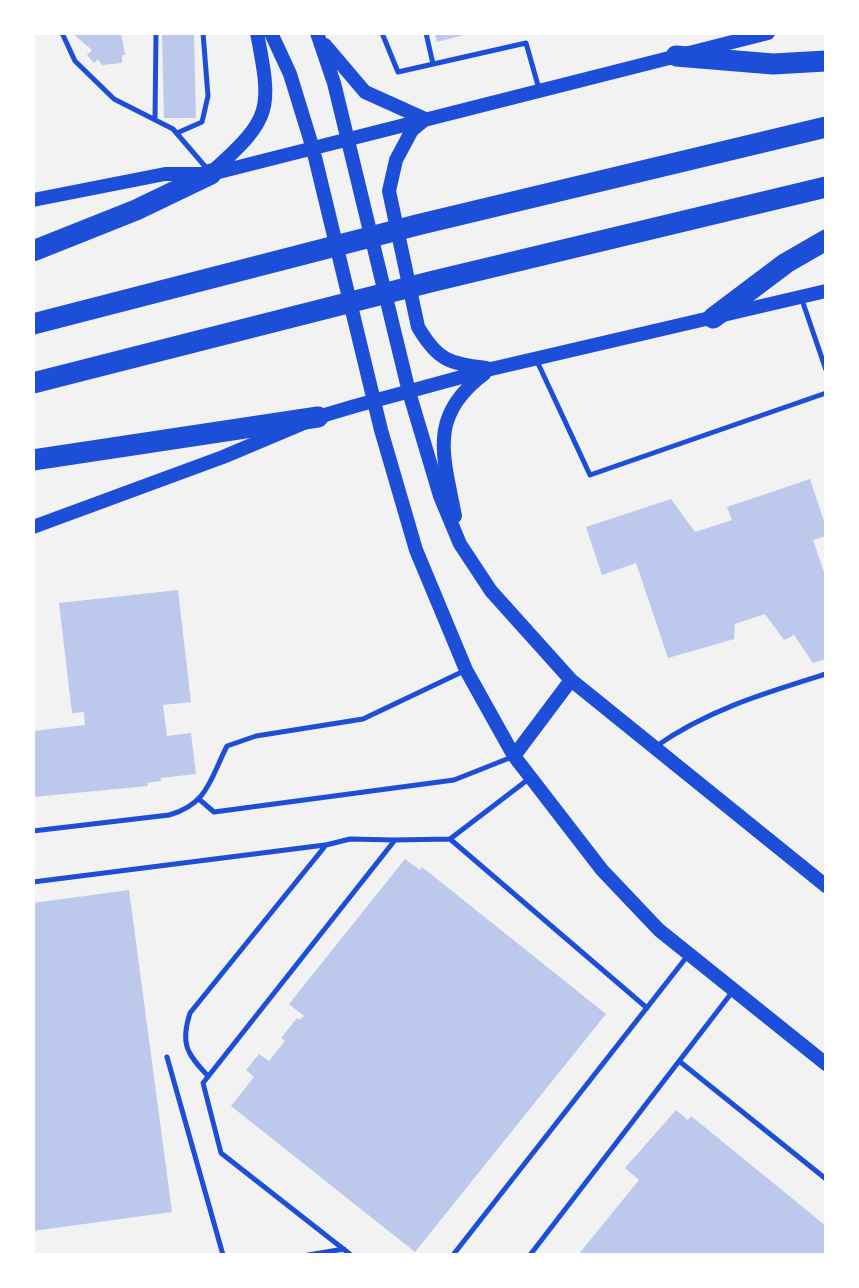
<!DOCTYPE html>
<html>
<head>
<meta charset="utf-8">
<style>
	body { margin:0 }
	#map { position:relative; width:859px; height:1288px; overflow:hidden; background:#f2f2f2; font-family:"Roboto Condensed",sans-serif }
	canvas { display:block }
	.frame { position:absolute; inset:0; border:35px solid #fff; pointer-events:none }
</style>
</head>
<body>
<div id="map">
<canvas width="859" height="1288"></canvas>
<div class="frame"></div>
</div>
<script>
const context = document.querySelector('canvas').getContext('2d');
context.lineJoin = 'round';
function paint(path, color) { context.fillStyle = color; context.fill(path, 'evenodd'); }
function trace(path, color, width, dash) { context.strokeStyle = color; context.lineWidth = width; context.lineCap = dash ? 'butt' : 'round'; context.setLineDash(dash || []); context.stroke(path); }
paint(new Path2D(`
	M72,33h49l4,22h-3v8l-20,2 -4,-6 -4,4 -7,-8 5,-5z
	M162,33h32l2,85h-32z
	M435,33h33v1l-31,8z
	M810,479l16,48v9l-13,4 13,38v81l-13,4 -19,-28 -10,5 -19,-26 -30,10 -1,15 -66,19 -32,-95 -34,12 -16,-48 85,-28 24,33 37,-12 -5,-13z
	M178,590l13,112 -28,3 4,31 24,-3 5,41 -36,4 1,3 -14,2 1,3 -115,11v-66l52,-6 -1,-13 -12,1 -13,-110z
	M405,859l15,11 2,-3 184,147 -191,238 -184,-146 23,-29 -8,-7 13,-16 10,7 16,-20 -4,-3 16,-20 3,2 4,-4 -15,-12z
	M129,890l43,322 -139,19v-328z
	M676,1110l12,10 3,-4 135,110v29h-248l61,-75 -14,-12z`), '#bdc9ec');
trace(new Path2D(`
	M62,33l13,28 39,38 59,30 36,42
	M382,33l16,39 128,-29 13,46
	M426,33l7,31
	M155,120l1,-87
	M177,133l25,-11 6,-26 -5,-63
	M801,297l25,73
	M536,359l54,116 236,-82
	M655,747c52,-37 110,-54 171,-73
	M200,800l14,12 240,-32 58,-23
	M33,831l136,-16c39,-11 41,-36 58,-69l29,-10 107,-17 103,-49
	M450,839l197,169
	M33,882l292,-37
	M167,1057l56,198
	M679,1061l147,118
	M208,1076c-21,-22 -28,-32 -18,-63l136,-168 24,-6 45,1
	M308,1255l36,-6
	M351,1255l-130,-102 -18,-70 192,-243 55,-1 80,-61
	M453,1255l236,-301
	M530,1255l203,-264`), '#1d4ed8', 5);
trace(new Path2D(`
	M271,33l19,41 23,75 68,281 35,120 50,120 48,86 88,114 57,60 167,134
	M317,33l17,50 75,309 31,104 20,48 31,47 80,89 255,206
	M325,45l40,47 60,27
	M423,121l-11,9 -16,30 -7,31 29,136c20,34 31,36 68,41
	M213,171c59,-53 59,-61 44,-138
	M33,200l132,-26h46l557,-141
	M455,516c-12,-62 -27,-100 29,-142
	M33,527l190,-70 95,-40 37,-11 136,-37 335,-78
	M514,756l57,-76`), '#1d4ed8', 14);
trace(new Path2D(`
	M676,56l97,8 53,-3
	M33,251l103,-41 75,-36
	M713,318l73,-55 40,-23
	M33,324l384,-99 409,-98
	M33,383l397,-101 396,-95
	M33,460l285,-43`), '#1d4ed8', 21);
</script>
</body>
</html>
